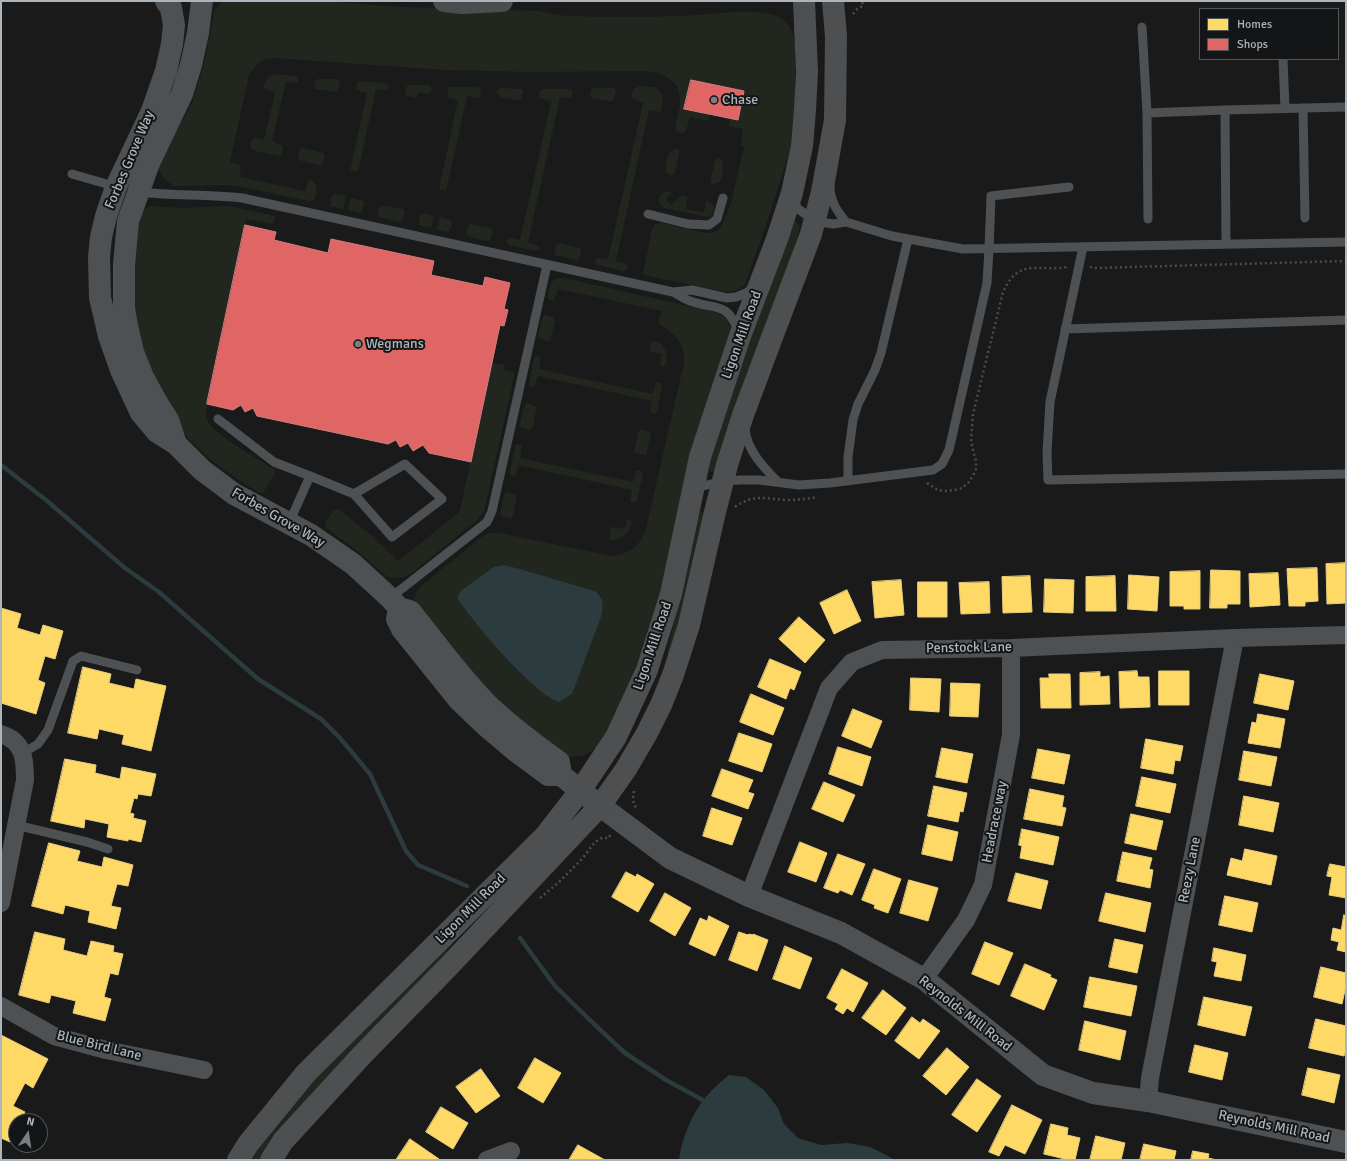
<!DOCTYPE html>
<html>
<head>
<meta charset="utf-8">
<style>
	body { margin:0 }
	#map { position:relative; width:1347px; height:1161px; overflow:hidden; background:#1a1a1a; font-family:Signika,sans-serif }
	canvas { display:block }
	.frame { position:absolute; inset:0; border:2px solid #abb5bb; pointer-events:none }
	.legend { position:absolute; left:1199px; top:8px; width:140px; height:52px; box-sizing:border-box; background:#141516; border:1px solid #505558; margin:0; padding:5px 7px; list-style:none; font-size:12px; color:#abb5bb }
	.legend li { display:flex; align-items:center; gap:8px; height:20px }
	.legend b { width:20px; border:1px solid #505558 }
	.north { position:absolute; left:8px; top:1113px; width:40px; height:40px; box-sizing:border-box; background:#141516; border:1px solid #505558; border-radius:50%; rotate:13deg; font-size:11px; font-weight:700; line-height:16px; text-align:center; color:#abb5bb }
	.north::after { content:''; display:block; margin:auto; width:14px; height:18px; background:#787f83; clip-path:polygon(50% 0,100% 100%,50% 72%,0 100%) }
</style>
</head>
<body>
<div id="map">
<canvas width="1347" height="1161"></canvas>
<div class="frame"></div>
<ul class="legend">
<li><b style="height:11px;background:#ffd966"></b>Homes</li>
<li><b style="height:11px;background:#e06666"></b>Shops</li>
</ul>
<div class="north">N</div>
</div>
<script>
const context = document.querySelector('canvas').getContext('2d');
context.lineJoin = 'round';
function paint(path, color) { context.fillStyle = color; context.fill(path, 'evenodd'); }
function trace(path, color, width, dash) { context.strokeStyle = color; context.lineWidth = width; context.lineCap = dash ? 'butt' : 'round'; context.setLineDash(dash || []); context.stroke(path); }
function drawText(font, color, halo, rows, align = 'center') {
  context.font = font + ' Signika,sans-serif'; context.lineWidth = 4; context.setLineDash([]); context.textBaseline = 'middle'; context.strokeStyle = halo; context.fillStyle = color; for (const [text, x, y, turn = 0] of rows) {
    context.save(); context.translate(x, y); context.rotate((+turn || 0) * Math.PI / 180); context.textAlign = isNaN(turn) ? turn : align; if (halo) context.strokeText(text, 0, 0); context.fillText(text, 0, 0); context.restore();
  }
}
paint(new Path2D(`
	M224,1h94l84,6 136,4c6,1 12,3 18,4 42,3 86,2 128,1 25,-1 70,-9 92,0 11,4 17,15 19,26v73l-5,35 -24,75 -21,59c-5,5 -11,8 -19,8l-77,-16 -6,-2 9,-45 4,-5 5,-1 44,10h6l8,-3 3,-5 9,-21 13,-57 -3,-2 2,-16 -14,-3 1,-7 8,1 6,-29 -53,-11 -7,29 26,5 -1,7 -19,-4 -4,14 -2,2c-4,1 -6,-1 -9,-4 1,-9 5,-19 5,-28 0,-22 -19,-30 -37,-30l-113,1 -84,-2 -172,-12 -11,2 -5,3 -9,12 -19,87 11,3 -1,12 65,14 3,-10 3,-1c7,5 7,12 3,20l-6,1 -66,-14 -15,-2 -53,1 -11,-8 -5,-10 11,-27 20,-31 3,-7 12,-39 10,-51 4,-7z
	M275,74l20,2 3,2v4l-4,1 -8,-1 -14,59 11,5 -1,8 -2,2 -25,-5 -4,-2c-1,-4 0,-9 4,-11l9,2 11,-48 -9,-2 -3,-4 5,-9z
	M318,79h20l2,4 -3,9 -21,-3 -2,-3 1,-5z
	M360,81l25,2 4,2v2l-2,3 -11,-1 -18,83 -8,-2 17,-77 -11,-3 1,-7z
	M410,85h18l3,2v5l-4,2 -9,-2 -2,6 -9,-2 -2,-4 1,-5z
	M450,87h27l4,2 -1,7 -2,2 -11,-2 -21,95 -7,-2 19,-89 -9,-2 -2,-1 1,-8z
	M653,87c12,4 11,14 8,24l-3,1 -9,-2 -33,151 10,3 2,3 -2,4h-2l-26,-6 -3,-2v-2l2,-3 11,1 35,-156 -12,-5c2,-15 10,-11 22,-11z
	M501,88l21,1 1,3 -2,8h-3l-18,-3 -3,-5 1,-2z
	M593,88h21l2,4 -3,9h-4l-17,-3 -2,-3 1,-5z
	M542,89h29l2,3 -2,7 -11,-2 -32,145 11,4v4l-4,1 -26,-6 -2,-3v-2l3,-2 10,2 31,-138 -11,-4 -1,-5z
	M302,148l21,5 2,3 -3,8 -3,1 -20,-5c-2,-3 0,-9 3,-12z
	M677,149l2,1v3l-4,20 -4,3 -5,-4c-1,-7 1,-17 6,-22z
	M716,158l5,1c5,7 1,16 -1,23l-8,3 -2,-3z
	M664,192h7v3l-5,4 5,6 11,-10 6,2 -2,12 17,4 3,-12h2l6,4c1,5 -1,10 -6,12l-44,-9c-7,-4 -7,-12 0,-16z
	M334,194l12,2 -3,13 -12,-3v-8z
	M351,198l12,3 1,4 -3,8 -13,-3z
	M382,205l21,4 2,3 -3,9 -3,1 -20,-5 -1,-2 1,-7z
	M151,206l32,2 46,-2 46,10 -2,8 -27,-5 -39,185c0,5 -2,11 0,16 4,13 55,41 68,50v3l-12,20 -5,-1 -21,-13 -26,-19 -22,-21 -19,-24 -26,-47 -16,-80 12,-77 6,-3z
	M425,213l9,3 -3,12 -12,-3 1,-10z
	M440,217l11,3 1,4 -3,8 -12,-2z
	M796,221l4,5 -7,25 -44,116 -17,48 -16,56 -2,1h-4l-1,-2 -1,-5 20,-68 65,-175z
	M470,224l21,4 2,3 -3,9 -3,1 -19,-5c-3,-3 -1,-9 2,-12z
	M558,243l22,5 1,3 -2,8 -4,1 -19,-5 -1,-1 1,-8z
	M557,278h6l156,35 8,6 4,10 -73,280 -19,59 -36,71 -8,10 -13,7 -15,1 -49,-32 -103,-118c-1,-8 0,-15 6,-21l62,-50 6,-3h10l114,23c15,-2 25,-9 32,-23l39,-170c2,-19 -10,-30 -25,-39l-1,-2 4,-11 -104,-22 -4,11h-5l-1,-3c1,-7 2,-16 9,-19zM520,569l75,22 6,5 -125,28 -18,-24v-5z
	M545,315l8,2 2,4 -4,17 -1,3h-3l-9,-3 4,-20z
	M654,341c12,3 14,14 12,24l-4,2 -2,-4 2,-9 -12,-3c-1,-4 0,-8 4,-10z
	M537,355l4,3 -2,11 114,25 3,-11 4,-1 2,3 -5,27 -4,2c-5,-3 -2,-9 -1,-13l-114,-25 -3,10 -4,2 -2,-4 5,-26z
	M492,363l12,2v5l11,2 -31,139 -7,9 -63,51 -10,6 -7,1 -8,-1 -4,-2 -34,-29 -25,-18 -1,-5 9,-13 4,-1 32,25 28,27 60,-48 2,-3z
	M527,403l9,4v2l-3,18 -2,2 -2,1 -10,-3 5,-21z
	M641,429l10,3 -4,20 -1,3h-2l-10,-3 4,-20z
	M516,444l4,1 2,1 -2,12 113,24 3,-11h5l2,3 -6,27 -4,2 -2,-1 -1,-2 2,-10 -114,-25 -2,10 -4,2 -3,-4z
	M507,492l10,3 -4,20 -1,3h-3l-9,-3 4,-20z
	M698,512l7,1 -33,142 -5,-2z
	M627,519h2l3,3c-3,11 -10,19 -23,18l2,-12 2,-1 11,2z
	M450,939l3,4 -31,40 -161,177h-12l31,-46z`), '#21271f');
paint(new Path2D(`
	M503,565l17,4 75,22c9,8 8,12 7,23l-30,80 -13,8c-13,-5 -22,-14 -32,-23 -26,-24 -48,-51 -69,-79v-5l4,-5 32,-23z
	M729,1075l17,2 18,13 14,18 6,16 14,14 23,7 27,-2 22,4 20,10 4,3h-215c2,-18 12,-44 23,-58 7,-10 17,-19 27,-27z`), '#2c3b3d');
const homes = new Path2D(`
	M1346,563v40l-19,1 -1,-40z
	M1317,568l1,33 -13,1v4h-16l-2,-37z
	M1211,570l29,1v33h-13v4h-17z
	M1200,571v38h-16v-3h-14v-34z
	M1278,573l2,32 -30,2 -1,-33z
	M1129,575l30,2 -2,34 -29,-2z
	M1030,576l2,36 -29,1 -1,-36z
	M1115,576l1,35h-30v-34z
	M1045,579l29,1 -1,33 -29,-1z
	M901,580l3,35 -29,3 -3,-36z
	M918,582h29v35h-29z
	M989,582l1,31 -29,1 -2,-31z
	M847,590l14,31 -27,13 -14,-31z
	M1,608l20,6 -4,14 23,7 3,-10 20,6 -8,28 -10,-3 -7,24 7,3 -9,31 -35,-11z
	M799,617l26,23 -20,23 -26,-24z
	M770,659l31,13 -7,18 -4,-2 -4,11 -28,-12z
	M83,667l28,7 -2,9 25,6 2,-10 30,7 -15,65 -29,-7 2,-9 -25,-6 -2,10 -29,-6z
	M1137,671l1,6h11l1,30 -30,1 -1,-36z
	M1159,671h30v34h-30z
	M1100,672v5l9,-1 1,28 -30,1v-32z
	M1049,674h21l1,34h-30l-1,-30h9z
	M1260,674l34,7 -6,29 -34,-7z
	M911,678l30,1 -2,33 -29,-2z
	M951,683l29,1 -2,33 -28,-1z
	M751,694l33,14 -11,27 -33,-13z
	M853,709l29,12 -11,27 -29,-12z
	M1258,714l27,5 -5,29 -32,-5 4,-21 4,1z
	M739,733l33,11 -10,28 -33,-11z
	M1146,739l37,7 -3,15 -5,-1 -2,14 -32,-6z
	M838,747l33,10 -9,29 -33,-12z
	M942,748l31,6 -6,29 -31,-6z
	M1038,749l32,6 -6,29 -32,-6z
	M1244,751l33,6 -6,29 -32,-6z
	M65,759l31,6 -1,8 25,6 2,-12 34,7 -5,22 -13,-2 -1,5 -3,-1 -4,15 4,1 -1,4 13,3 -5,21 -13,-3v2l-21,-4 2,-13 -24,-5 -1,9 -33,-7z
	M722,769l31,11 -5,12 6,2 -6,15 -36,-13z
	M1142,777l34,7 -6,29 -34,-7z
	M824,782l31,13 -12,27 -31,-13z
	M934,786l33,7 -4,19 -3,-1 -2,11 -30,-6z
	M1030,789l34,7 -2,11 4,1 -4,18 -38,-7z
	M1244,796l35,7 -6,29 -34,-7z
	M712,808l30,10 -10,27 -29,-9z
	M1131,814l32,7 -7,29 -31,-7z
	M928,825l30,7 -6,29 -30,-7z
	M1022,829l37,8 -6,28 -33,-7 2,-12 -3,-1z
	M800,842l27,11 -11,29 -28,-10z
	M49,843l31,8 -3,10 25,6 2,-10 29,8 -5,21 -11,-2 -6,22 10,2 -5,21 -28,-7 2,-11 -25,-6 -2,9 -31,-8z
	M1245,849l32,7 -6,29 -44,-10 4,-17 11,3z
	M1123,852l29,6 -3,11 4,1 -3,18 -33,-7z
	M838,854l27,10 -13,31 -12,-5 -2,3 -14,-5z
	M1330,864l16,3v31l-17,-3 3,-18 -5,-1z
	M874,869l27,10 -13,34 -14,-5 1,-3 -13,-5z
	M626,872l10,5 1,-3 17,10 -16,28 -26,-15z
	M1016,873l32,8 -7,28 -33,-8z
	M909,880l29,8 -10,33 -28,-8z
	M665,893l26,15 -16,28 -25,-15z
	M1106,893l45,10 -6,29 -46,-11z
	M1225,896l33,7 -6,29 -33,-7z
	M1344,915l2,1v36l-9,-2 2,-8 -8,-2 2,-12 8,2z
	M709,916l20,10 -14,30 -26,-12 11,-26 7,3z
	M35,932l30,7 -2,11 24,6 4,-15 23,5 -1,6 10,2 -5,21 -8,-2 -6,24 7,2 -6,22 -32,-8 3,-12 -25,-6 -2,8 -30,-8z
	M739,932l9,3 1,-1 4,1v-1l15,6 -11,31 -28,-11z
	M1115,939l28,6 -6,28 -28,-6z
	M985,942l28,11 -14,32 -27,-11z
	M785,946l27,12 -12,31 -27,-10z
	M1214,948l32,7 -5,26 -27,-5 3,-14 -5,-1z
	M1025,964l26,11 -1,2 7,3 -13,30 -33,-14z
	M1321,967l25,6v17h-1l-3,14 -28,-7z
	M842,969l26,14 -15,29 -6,-4 -4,6 -8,-5 3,-5 -11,-6z
	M1090,977l47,9 -6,30 -47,-9z
	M883,990l23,18 -20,27 -24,-17z
	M1204,997l48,10 -7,29 -47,-11z
	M912,1017l8,6 3,-4 17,12 -21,28 -24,-18z
	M1316,1019l30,7v22l-2,8 -35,-8z
	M1085,1021l41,10 -6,29 -41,-10z
	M1,1035l47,24 -15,29 -8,-5 -12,23 12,6 -4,9h-5v10l-6,11 -9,-4z
	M1195,1045l33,8 -6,27 -33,-8z
	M947,1048l22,19 -23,28 -23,-19z
	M535,1058l26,15 -18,30 -25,-15z
	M1308,1068l32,7 -6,28 -32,-8z
	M481,1069l19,27 -24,17 -20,-26z
	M977,1079l24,17 -24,36 -25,-17z
	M1012,1105l30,15 -17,34 -20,-9 -6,11 -10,-4z
	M441,1107l27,16 -15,26 -27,-17z
	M1051,1124l17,4 -1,7 13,3 -5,22h-6l-25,-6z
	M1096,1136l29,7 -4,17h-31z
	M410,1139l29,20v1h-43z
	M1144,1144l32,7 -2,9h-34z
	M578,1145l27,15h-36z
	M1193,1151l16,3 -1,4 9,2h-26z`);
paint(homes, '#ffd966');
trace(homes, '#e6ce80', 1);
const shops = new Path2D(`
	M691,80l53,11 -6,29 -54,-11z
	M245,225l31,7 -2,8 54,13 3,-14 103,22 -3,14 52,11 2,-9 25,6 -6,26 4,1 -4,16 -4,-1 -29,137 -42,-9 -6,-8 -10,6 -5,-8 -8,4 -4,-7 -8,4 -131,-28 -4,-8 -8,4 -4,-7 -8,5 -26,-6z`);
paint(shops, '#e06666');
trace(shops, '#d07e80', 1);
trace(new Path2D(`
	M1,465l45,35 79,68 34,24 99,87 63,40 19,19 30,36 36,77 12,14 49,21
	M520,938l35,48 39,38 31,29 41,27 35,19 6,4`), '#2c3b3d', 4.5);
trace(new Path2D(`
	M853,14l4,-5 6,-3 -1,-5
	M1090,267l5,1 251,-7
	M927,483l11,7 8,1 9,-1 7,-2 6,-5 5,-7 3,-7v-8l-5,-19 2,-28 30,-122c16,-35 35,-20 64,-25
	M735,507c20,-14 30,-8 51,-7 11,0 21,-1 32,-3
	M634,791c-2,7 -1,13 4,19
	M540,898l18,-15 24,-24 13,-17 7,-4h7l1,-3`), '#4a4c4e', 2.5, [2, 3]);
trace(new Path2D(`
	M1142,27l5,86
	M1283,59l2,49
	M1303,108l2,110
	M1225,110l121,-3
	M72,174l45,13
	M830,186c0,15 7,25 16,36
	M139,192c34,4 69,2 103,6l431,94c6,3 11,7 17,9 24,9 38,0 48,30
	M794,198l3,10 18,13 18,3 13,-2 46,14 71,13 383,-7
	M648,214l40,10 21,1 8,-6 6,-21
	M1148,219l-1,-106 78,-3 1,134
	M1083,247l-33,155 -3,50 1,28 298,-6
	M673,292l19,-2 35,8 9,-1 10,-4 8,-6
	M1065,329l281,-9
	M218,419l56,43 36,14
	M745,429c2,21 18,38 33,53
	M848,481v-24l5,-37 5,-16 17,-34 6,-17 27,-114
	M695,488l28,-7 18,-1h18l40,5 31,-2 103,-13 9,-6 7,-14 38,-167 2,-34 2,-53 78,-9
	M289,523l21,-47 44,18 51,-30 37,35 -50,38 -38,-43
	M390,598l97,-76 5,-11 55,-246
	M23,753l15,-9 10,-14 25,-69 8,-5 56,14
	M16,825l71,17 21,7`), '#4e5153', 9);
trace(new Path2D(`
	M1,734c23,7 24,25 24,46l-24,123
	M749,896l80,-208 23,-26 30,-12 129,-2 224,-10 111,-3
	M924,979l42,-59 17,-35 28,-150v-87
	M1,1006l53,30 52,14 98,20
	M1148,1101l2,-23 85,-440
	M487,1160l24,-9`), '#4e5153', 18);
trace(new Path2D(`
	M166,1l5,7 3,17 -2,19 -6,27 -14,40 -36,76 -10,29 -5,21 -2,20 1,41 9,38 12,34 20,43 16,19 19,12 26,26 32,24 77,41 42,29 37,34 9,10 11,3c26,32 50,66 79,95 22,21 45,38 70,56l2,13
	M176,444l-8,-24 -12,-19 -13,-24 -10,-25 -6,-26 -3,-18v-43l4,-44 21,-58 33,-69 9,-29 7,-32 4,-32
	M399,608l-2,11 5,10 57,71 25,24 33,28 31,23h13l30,24 79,59 79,38 92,37 83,46 119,96 50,18 55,8 198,41`), '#4e5153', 22);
trace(new Path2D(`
	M238,1160l10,-16 58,-71 239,-237 35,-45 36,-54 31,-67 24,-76 29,-137 40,-121 37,-97 15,-46 10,-47 3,-36 2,-38 -3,-71
	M271,1160l12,-19 79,-86 85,-87 153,-162 26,-37 21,-36 14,-28 12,-30 16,-50 26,-113 12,-47 16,-50 28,-75 40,-106 11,-42 13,-72 1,-84 -3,-35`), '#4d4f51', 22);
trace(new Path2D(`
	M444,1l18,2 40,-2`), '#4b4e4f', 22);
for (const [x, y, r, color] of [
	[714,100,4,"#787f83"],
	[358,344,4,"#787f83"]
]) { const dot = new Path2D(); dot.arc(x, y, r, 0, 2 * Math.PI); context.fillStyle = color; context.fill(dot); trace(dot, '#141516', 1.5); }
drawText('14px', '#abb5bb', '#141516', [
	["Chase",722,100],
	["Wegmans",366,344]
], 'left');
drawText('14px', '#abb5bb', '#141516', [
	["Forbes Grove Way",130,160,-67],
	["Ligon Mill Road",742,335,-70],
	["Forbes Grove Way",278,518,30],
	["Ligon Mill Road",653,646,-71],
	["Penstock Lane",969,648,-1],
	["Headrace way",995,822,-79],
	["Reezy Lane",1190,870,-79],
	["Ligon Mill Road",471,909,-45],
	["Reynolds Mill Road",965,1014,38],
	["Blue Bird Lane",99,1046,14],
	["Reynolds Mill Road",1274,1127,12]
]);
</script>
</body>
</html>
